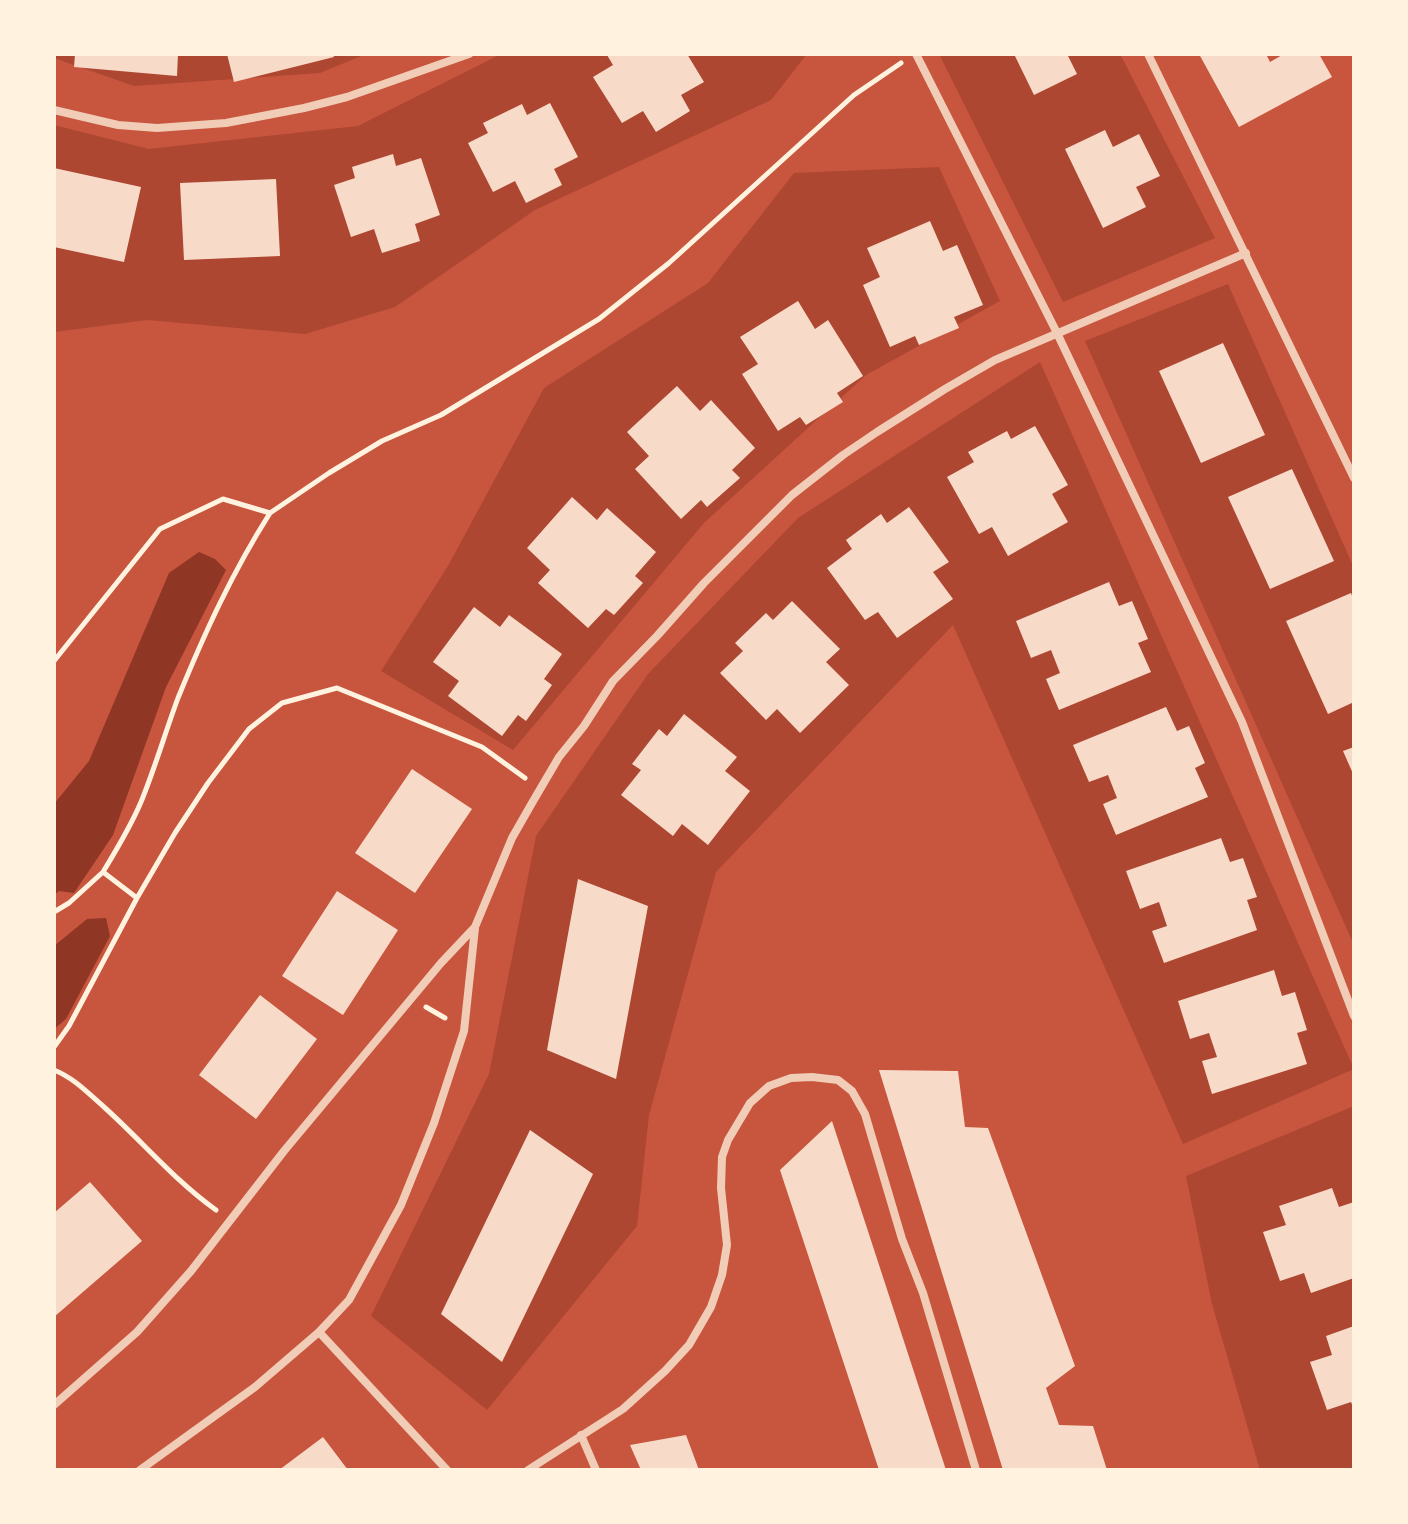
<!DOCTYPE html>
<html>
<head>
<meta charset="utf-8">
<style>
	body { margin:0 }
	#map { position:relative; width:1408px; height:1524px; overflow:hidden; background:#c8553d; font-family:"Space Grotesk",sans-serif }
	canvas { display:block }
	.frame { position:absolute; inset:0; border:56px solid #fff3e0; pointer-events:none }
</style>
</head>
<body>
<div id="map">
<canvas width="1408" height="1524"></canvas>
<div class="frame"></div>
</div>
<script>
const context = document.querySelector('canvas').getContext('2d');
context.lineJoin = 'round';
function paint(path, color) { context.fillStyle = color; context.fill(path, 'evenodd'); }
function trace(path, color, width, dash) { context.strokeStyle = color; context.lineWidth = width; context.lineCap = dash ? 'butt' : 'round'; context.setLineDash(dash || []); context.stroke(path); }
paint(new Path2D(`
	M54,54h312l-46,19 -186,13 -80,-28z
	M501,54h306l-36,46 -236,110 -140,97 -90,27 -158,-14 -93,12v-207l95,24 209,-23z
	M939,54h181l95,184 -152,64z
	M939,167l61,134 -134,74 -162,148 -191,227 -132,-79 67,-105 96,-178 164,-105 86,-110z
	M1228,284l126,284v377l-269,-604z
	M1040,362l314,707 -171,75 -230,-519 -237,247 -67,243 -12,111 -150,184 -116,-94 118,-242 47,-238 112,-162 150,-156z
	M1354,1106v364h-94l-48,-166 -26,-128z`), '#ae4732');
paint(new Path2D(`
	M199,552l16,7 11,11 -60,117 -53,148 -39,58 -15,-2 -5,4v-91l35,-43 80,-188z
	M106,918l4,18 -44,83 -12,10v-83l33,-27z`), '#8f3625');
paint(new Path2D(`
	M75,54h103l-1,22 -103,-9z
	M227,54h106l1,3 -100,25z
	M609,54h78l17,28 -23,13 9,16 -34,21 -13,-21 -21,12 -29,-46 20,-12 -6,-10z
	M1014,54h53l10,20 -43,21z
	M1199,54h67l4,8 14,-8h35l13,23 -93,50z
	M550,103l28,54 -24,12 8,16 -36,18 -11,-22 -22,11 -25,-49 20,-10 -5,-10 39,-19 5,11z
	M1105,130l8,17 26,-13 21,42 -24,11 10,20 -43,21 -38,-79z
	M393,154l3,12 25,-8 19,57 -25,9 5,17 -38,12 -8,-24 -23,8 -17,-52 21,-7 -3,-11z
	M54,168l87,19 -17,75 -70,-15z
	M276,179l4,77 -96,4 -4,-77z
	M930,221l13,30 14,-6 26,60 -29,12 5,11 -40,17 -4,-9 -25,11 -27,-62 17,-8 -13,-29z
	M798,301l17,28 13,-9 35,56 -26,17 6,9 -37,23 -6,-8 -22,14 -36,-57 16,-10 -18,-27z
	M1223,343l42,92 -64,28 -42,-92z
	M677,386l23,25 11,-11 44,48 -23,22 8,8 -33,29 -6,-7 -20,19 -46,-50 14,-13 -22,-24z
	M1035,426l33,59 -16,9 16,28 -60,34 -16,-29 -13,7 -32,-57 27,-15 -6,-10 39,-21 4,8z
	M1292,469l42,92 -64,28 -42,-92z
	M572,497l25,23 10,-12 49,44 -21,24 8,7 -29,32 -8,-6 -18,19 -50,-45 12,-13 -23,-22z
	M909,507l40,55 -16,10 20,27 -56,39 -19,-26 -13,8 -38,-52 25,-19 -6,-9 35,-26 6,9z
	M1109,582l10,24 13,-5 16,38 -10,4 13,29 -92,38 -13,-31 14,-6 -9,-23 -20,8 -15,-37z
	M1351,593l3,8v101l-26,12 -42,-93z
	M792,601l48,48 -14,13 23,23 -49,48 -23,-24 -11,11 -46,-47 23,-22 -8,-8 31,-30 7,7z
	M474,607l26,20 9,-12 53,39 -18,25 8,6 -26,36 -8,-6 -16,21 -54,-40 11,-15 -26,-19z
	M1166,707l11,24 12,-5 16,37 -10,5 13,29 -92,38 -13,-31 14,-6 -9,-23 -19,7 -16,-37z
	M684,714l53,43 -12,14 25,20 -42,54 -26,-21 -9,12 -52,-41 20,-25 -9,-6 27,-35 8,7z
	M1354,747v29l-11,-25z
	M412,769l60,40 -57,84 -60,-40z
	M1221,838l9,24 13,-4 14,39 -10,3 10,30 -93,33 -12,-32 15,-5 -8,-24 -19,7 -14,-38z
	M578,879l70,27 -32,173 -69,-29z
	M337,891l61,39 -55,85 -61,-39z
	M1274,970l8,26 13,-4 12,38 -10,3 10,31 -95,30 -10,-33 15,-4 -8,-24 -19,6 -12,-38z
	M260,995l57,44 -61,80 -57,-44z
	M879,1070l79,1 7,56 23,1 87,238 -29,22 13,37 34,1 14,44h-104z
	M832,1121l114,349h-67l-99,-300z
	M530,1130l63,44 -91,188 -61,-48z
	M90,1182l52,59 -88,76v-104z
	M1332,1188l7,19 15,-5v76l-43,15 -7,-20 -24,8 -17,-49 23,-7 -7,-19z
	M1354,1326v83l-3,-7 -24,8 -17,-48 22,-7 -6,-19z
	M686,1435l13,35h-58l-11,-25z
	M323,1437l25,33h-69z`), '#f7dbc8');
trace(new Path2D(`
	M54,661l106,-132 63,-30 47,14 59,-40 53,-32 59,-26 158,-96 70,-56 185,-168 47,-32
	M103,872c14,-23 28,-46 38,-70 14,-34 24,-69 37,-104 27,-66 54,-125 92,-185
	M137,898l38,-65 33,-50 41,-54 33,-26 55,-15 145,59 43,31
	M54,912l15,-9 34,-31 34,26 -68,128 -15,21
	M426,1007l19,11
	M54,1070c20,8 34,23 50,37 38,34 71,74 112,103`), '#fff3e0', 5);
trace(new Path2D(`
	M916,54l141,279 185,389 112,294
	M1148,54l206,424
	M54,110l64,15 39,3 69,-5 78,-15 43,-11 122,-43
	M319,1332l128,138
	M54,1405l83,-73 54,-61 93,-120 157,-188 34,-36 37,-89 20,-35 27,-46 25,-31 29,-45 44,-45 47,-53 88,-88 51,-40 34,-23 68,-43 50,-29 251,-107
	M581,1435l15,35
	M140,1470l115,-83 64,-55 30,-32 52,-95 33,-82 30,-92 11,-103
	M528,1470l95,-61 42,-38 24,-26 22,-38 11,-32 5,-30 -6,-57 1,-31 6,-17 22,-37 19,-17 22,-8 21,-1 26,3 14,11 13,23 37,125 21,54 53,177`), '#f1ccb7', 8);
</script>
</body>
</html>
